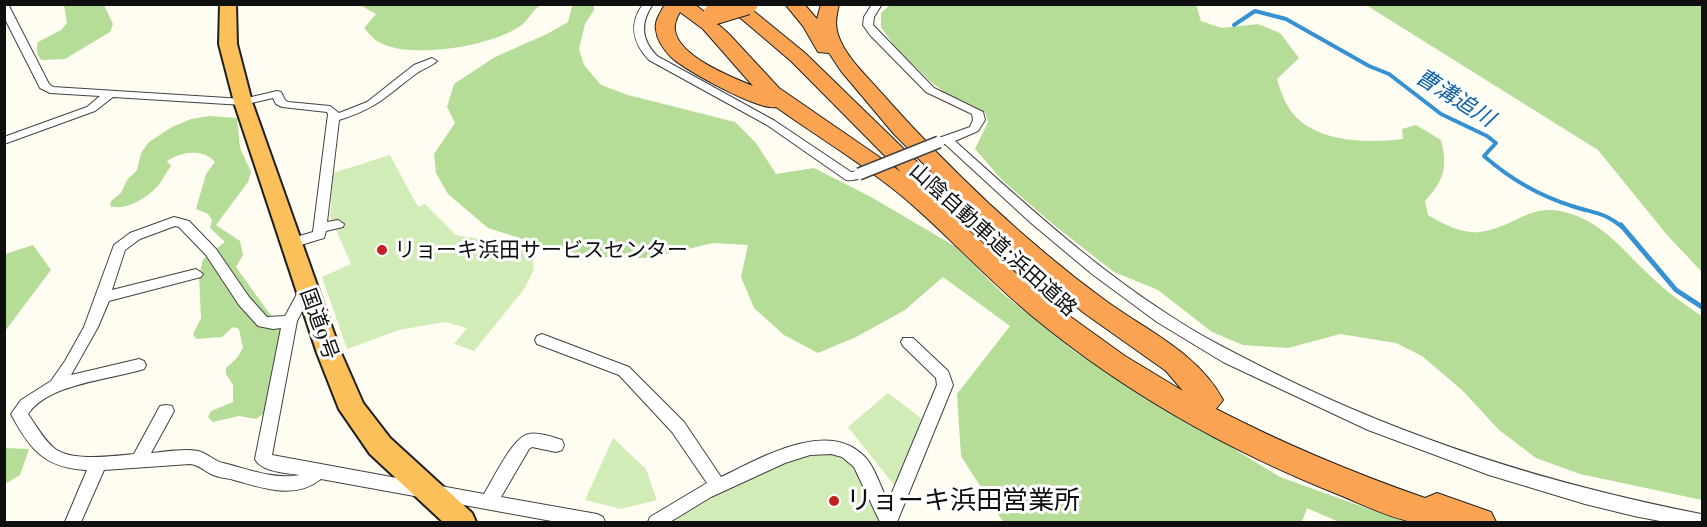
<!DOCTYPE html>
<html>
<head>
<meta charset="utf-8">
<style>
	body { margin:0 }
	#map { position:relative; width:1707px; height:527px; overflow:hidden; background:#fffdf1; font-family:"Playfair Display",serif }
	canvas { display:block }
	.frame { position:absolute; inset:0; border:6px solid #0f0f0f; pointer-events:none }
</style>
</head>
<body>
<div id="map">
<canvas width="1707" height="527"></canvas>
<div class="frame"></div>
</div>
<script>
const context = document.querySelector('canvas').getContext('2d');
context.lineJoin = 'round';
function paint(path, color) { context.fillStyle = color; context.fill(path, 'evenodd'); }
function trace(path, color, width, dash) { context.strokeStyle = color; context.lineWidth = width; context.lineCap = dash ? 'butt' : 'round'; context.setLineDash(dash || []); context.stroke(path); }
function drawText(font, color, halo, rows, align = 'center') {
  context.font = font + ' "Playfair Display","Noto Sans JP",serif'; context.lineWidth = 6; context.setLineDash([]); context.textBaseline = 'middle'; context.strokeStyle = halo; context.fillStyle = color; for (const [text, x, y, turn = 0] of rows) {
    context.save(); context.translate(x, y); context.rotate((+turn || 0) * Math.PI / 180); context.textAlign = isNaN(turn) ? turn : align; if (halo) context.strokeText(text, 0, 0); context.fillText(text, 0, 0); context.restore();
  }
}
paint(new Path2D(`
	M390,155l28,52 7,-3 31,31 75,13 3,21 -9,19 -51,63 -20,-7 13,-16 -22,-6 -46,8 -52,19 -25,-72 29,-13 -21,-48 3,-43z
	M888,393l37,28 -31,64 -46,-58z
	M613,438l33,31 11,31 -36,9 -36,-9z
	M831,447l25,12 30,63h-227l39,-25 106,-47z`), '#d2ecb8');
paint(new Path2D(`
	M1196,4l5,17 21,7 36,-4 22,9 19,25 -22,21c4,13 9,28 19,38 26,26 73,26 107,22l-1,-10 14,-4 25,15c7,28 3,40 -16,61l3,14c15,9 34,19 52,17 41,-6 50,-34 97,-16 27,11 44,31 64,51 19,19 39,35 61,49v184l-122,-26 -44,-16 -37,-28 -36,-39 -41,-35 -26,-13 -56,-9 -52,14 -45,-3 -31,-13 -54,-42 -44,-18 -59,-46 -52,-45 -28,-32 13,-27 -3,-10 -41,-20 -14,-11 -35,-34 -14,-20v-14l9,-8z
	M64,5h40l9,19 -3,8 -45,27 -23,1c-6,-5 -6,-10 -4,-18l23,-12 6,-7z
	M360,5h182c-9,3 -12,13 -19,19 -27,22 -116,37 -146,17 -5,-3 -9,-9 -13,-13l12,-14z
	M563,5h31v5l-9,14 -6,25 5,16 17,20 27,10 107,27 21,21 20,31 38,-6 57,29 85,50 46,46 73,59 205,125 125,45h-66l-32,-14 -5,14h-299l-42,-66 -4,-62 53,-68 -67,-49 -38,33 -49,27 -38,16 -34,-18 -30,-27 -13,-31 7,-32 -35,-2 -63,15 -51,-1 -42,-7 -69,-22 -40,-34 -12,-21 -2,-19 21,-31 -8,-16 7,-23 41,-27 52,-23 21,-12 4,-16z
	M1366,5h336v267l-35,-37 -69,-85z
	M209,116l28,2 3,30 11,24 -3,10 -32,43 24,16 3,14 -7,12 36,50 12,8 -18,87 -10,7 -17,-3 -26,6 -5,-5 3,-6 22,-9v-17l-7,-11v-6l11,-10 6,-10 -4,-19 -6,-2 -11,10 -26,2 -3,-5 8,-16 -2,-42 4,-17 22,-17 -15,-14 2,-8 -4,-6 -12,-5 10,-35 9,-12c-12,-14 -34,-10 -48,-1l4,5c-5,6 -9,15 -14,21 -12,12 -31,24 -47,19l1,-5 10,-8 6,-13 10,-10 4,-17 8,-11 23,-15 19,-8z
	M33,245l18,25 -46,61v-77z
	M5,448l24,1 -9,26 -15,9z`), '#b5dd97');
trace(new Path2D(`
	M1234,25l21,-14 31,8 83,47 20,8 52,40 46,22 9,7 -12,13c25,22 56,40 88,50 20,7 33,6 50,21`), '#3691d4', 4);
trace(new Path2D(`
	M1621,225l55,65 26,17`), '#3691d4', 5);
const minor = new Path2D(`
	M4,4l5,2 40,78 4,3 190,12 34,-8 4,1 4,8 3,2 42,4 9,7 28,-11 47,-37 18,-7 5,3c-5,5 -14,8 -20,12 -31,23 -39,35 -78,47l-12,102 11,-2 6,4 -1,3 -17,4 -2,7 -33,10 -7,-5 2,-3 27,-8 15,-118 -1,-2 -45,-5 -6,-3 -3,-6 -30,7 -130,-8 -18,14 -91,33v-7l83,-30 13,-11 -50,-3 -10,-5 -36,-71z
	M643,4h10c-13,19 -12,35 4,52l118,65 76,51 12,-1 2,3c-3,5 -13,7 -19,6l-79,-55 -118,-65c-16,-17 -21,-35 -6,-56z
	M872,4h10l-8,13 -1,8 61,63 49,24 2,8 -7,11 -23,10c68,61 136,124 214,174 34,23 70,40 107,59 135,67 277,111 425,140l1,8h-37l-31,-6 -49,-12 -96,-29 -121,-45 -145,-68 -66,-40 -65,-48 -61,-51 -86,-79 -9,1 -2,-3 2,-3 34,-12 3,-7 -1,-6 -46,-22 -56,-57 -7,-10 1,-8z
	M174,217l15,4 27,28 33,48 18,20 18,-1 17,-31h10l2,4 -17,32 -25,134 212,39c9,-14 29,-58 45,-60 9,-2 24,3 33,6l2,5 -2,5 -6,2 -24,-5 -3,2 -28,48 96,17 6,3 2,5h-48l-236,-43c-26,21 -58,9 -87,1 -7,-2 -15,-2 -23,-6 -8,-4 -12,-9 -21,-10l-86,6 -23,52h-16l22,-52c-42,-2 -57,-20 -76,-56l10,-14 30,-19 14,-20 19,-34 30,-82 16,-12zM175,226l4,1 27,28 33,50 19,21 15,3 8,-1 -26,131c6,13 32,14 45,16 -26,5 -52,-6 -77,-12 -9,-2 -16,-10 -25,-12 -15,-3 -32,1 -47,2l23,-42 -2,-5 -6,-1 -6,1 -26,48c-20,2 -64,8 -80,-6 -11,-9 -18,-23 -26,-34 21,-31 82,-34 116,-45l2,-4 -2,-4 -5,-2 -68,16 27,-48 11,-26 92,-24 2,-3 -7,-5 -84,21 13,-40 15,-11z
	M542,334l87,33 55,55 37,55c38,-18 106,-59 143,-21 11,11 17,32 24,46l49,-117 -1,-7 -33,-32 -2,-4 2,-4h10l35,33 5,14 -56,137h-17l-26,-55 -12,-10 -11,-3 -21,1 -25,8 -74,34 -41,25h-22l2,-5 57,-34 -35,-51 -53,-57 -82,-31 -2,-4 2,-4z`);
const trunk = new Path2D(`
	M220,4h16l1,40 15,58 89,251 22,50 27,35 82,75 4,9h-33l-73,-68 -31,-45 -22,-56 -83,-251 -15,-58z`);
const motorway = new Path2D(`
	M665,4h29l8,6 27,24 50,54 122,84 -110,-111 -67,-57h21l60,49 142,138 4,5 -4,5 -7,3 77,70 51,41 57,41 58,35 -17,-20 -82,-58 -69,-57 -121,-122 -53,-63 -12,-18 -11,-1 -15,-26 -18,-22h19l13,15 4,-15h18c-3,14 -5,22 1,36 9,21 30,39 45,57 63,71 141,145 217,201 41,31 96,54 121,102l-7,9c68,35 137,64 209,89l12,-5 54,19 5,10c-26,0 -56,4 -82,0 -19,-2 -53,-18 -72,-26 -111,-44 -217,-103 -310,-180 -45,-37 -85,-82 -130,-120 -40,-33 -84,-59 -126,-89 -17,4 -89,-36 -104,-49 -7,-7 -15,-17 -16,-28 -2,-9 5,-18 9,-26zM680,12l23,17 50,57c-22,-9 -75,-30 -78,-56 -1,-6 2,-13 5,-18z`);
trace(minor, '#424242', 2);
trace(trunk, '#202020', 4);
trace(motorway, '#202020', 2);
paint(minor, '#fff');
paint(trunk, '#fcc05a');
paint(motorway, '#faa453');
const minorBridge = new Path2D(`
	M859,174l80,-32`);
const motorwayBridge = new Path2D(`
	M714,14l33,-10`);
trace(minorBridge, '#424242', 14, []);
trace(motorwayBridge, '#202020', 23, []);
trace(minorBridge, '#fff', 11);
trace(motorwayBridge, '#faa453', 21);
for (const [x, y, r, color] of [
	[382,250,6,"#c62023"],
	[834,501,6,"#c62023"]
]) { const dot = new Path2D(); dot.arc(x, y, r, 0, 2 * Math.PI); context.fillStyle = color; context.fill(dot); trace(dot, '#fff', 2); }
drawText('21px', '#0f0f0f', '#fff', [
	["山陰自動車道;浜田道路",993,240,42],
	["国道9号",319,324,70]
]);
drawText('21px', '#0f0f0f', '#fff', [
	["リョーキ浜田サービスセンター",394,250]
], 'left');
drawText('italic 22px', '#1162a7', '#fff', [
	["曹溝追川",1455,98,32]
]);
drawText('26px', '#0f0f0f', '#fff', [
	["リョーキ浜田営業所",846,501]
], 'left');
</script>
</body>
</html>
